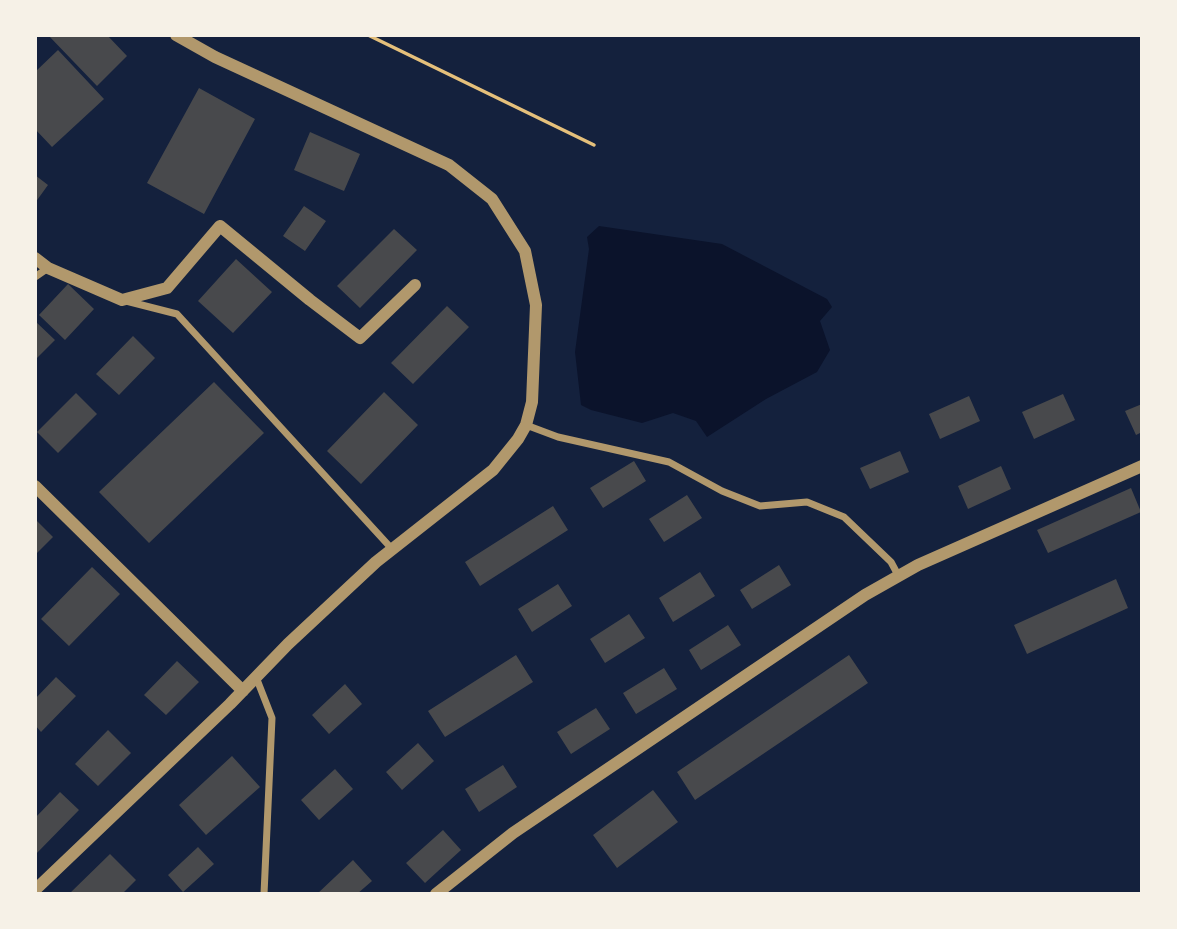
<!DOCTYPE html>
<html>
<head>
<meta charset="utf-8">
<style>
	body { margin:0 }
	#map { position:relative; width:1177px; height:929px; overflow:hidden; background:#14213d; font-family:Manrope,sans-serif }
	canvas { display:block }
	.frame { position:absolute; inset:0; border:37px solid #f6f1e7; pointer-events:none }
</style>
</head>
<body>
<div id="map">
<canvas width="1177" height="929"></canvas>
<div class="frame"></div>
</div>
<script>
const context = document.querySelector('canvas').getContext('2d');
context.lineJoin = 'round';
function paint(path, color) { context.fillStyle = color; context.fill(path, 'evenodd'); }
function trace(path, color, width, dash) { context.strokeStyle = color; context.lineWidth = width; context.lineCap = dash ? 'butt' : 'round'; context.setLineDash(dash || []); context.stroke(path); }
paint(new Path2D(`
	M599,226l123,18 105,55 5,8 -12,14 10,29 -13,22 -51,27 -59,38 -11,-16 -23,-8 -31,10 -51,-13 -10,-5 -6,-53 14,-103 -2,-12z`), '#0b132b');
paint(new Path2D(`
	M48,35h59l20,21 -30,30z
	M58,50l46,49 -52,48 -17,-18v-57z
	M199,88l56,31 -51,95 -57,-31z
	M310,132l50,22 -16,37 -50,-21z
	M35,175l13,10 -13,18z
	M304,206l22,15 -21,30 -22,-15z
	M394,229l23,21 -57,58 -23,-22z
	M236,259l36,33 -39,41 -35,-32z
	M68,284l26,25 -29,31 -26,-25z
	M447,306l22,21 -56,57 -22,-21z
	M35,321l20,19 -20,20z
	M133,336l22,22 -36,37 -23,-21z
	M214,382l50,51 -115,110 -50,-51z
	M384,392l34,33 -57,59 -34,-33z
	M76,393l21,21 -39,39 -21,-21z
	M1063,394l12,26 -41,19 -12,-27z
	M969,396l11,25 -40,18 -11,-25z
	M1142,404v28l-6,3 -11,-24z
	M900,451l9,21 -39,17 -10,-21z
	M634,461l12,20 -43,27 -13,-20z
	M1001,466l10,23 -43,20 -10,-23z
	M1131,488l10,24 -93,41 -11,-23z
	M687,495l15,23 -38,24 -15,-23z
	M553,506l15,24 -88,56 -15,-24z
	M35,519l18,18 -18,18z
	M779,565l12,20 -39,24 -12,-19z
	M92,567l28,27 -51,52 -28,-27z
	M700,572l15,24 -42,26 -14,-24z
	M1116,579l12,29 -101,46 -13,-29z
	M558,584l14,22 -40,26 -14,-23z
	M629,614l16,24 -40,25 -15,-24z
	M728,625l13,20 -40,25 -12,-20z
	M516,655l17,27 -88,55 -17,-26z
	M849,655l19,28 -173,117 -18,-28z
	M177,661l22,21 -33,33 -22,-20z
	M664,668l13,21 -41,25 -13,-21z
	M56,677l20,19 -35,36 -6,-7v-26z
	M345,684l17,20 -33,30 -17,-19z
	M596,708l14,21 -39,25 -14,-22z
	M108,730l23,23 -33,33 -23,-22z
	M418,743l16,18 -32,29 -16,-18z
	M232,756l28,31 -54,48 -27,-30z
	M503,765l14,22 -38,25 -14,-23z
	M335,769l18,20 -34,31 -18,-20z
	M653,790l25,32 -61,46 -24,-33z
	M60,792l19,18 -44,45v-37z
	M443,830l18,20 -36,33 -19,-20z
	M198,847l16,17 -31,28 -15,-17z
	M110,854l26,26 -14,14h-53z
	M353,860l19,21 -15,13h-40z`), '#48494c');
trace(new Path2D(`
	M368,35l226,110`), '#e5c07b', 3.5);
trace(new Path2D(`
	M35,277l13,-9
	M126,301l51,13 215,235
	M526,425l32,12 111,25 53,29 38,15 47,-4 37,15 47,45 7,13
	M256,677l16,41 -8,176`), '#b1986c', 7);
trace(new Path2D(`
	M35,258l13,10 74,32 45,-12 53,-62 90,74 50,38 55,-53
	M35,486l208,205
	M35,890l195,-186 58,-60 88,-82 117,-92 25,-31 8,-14 6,-23 4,-97 -11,-54 -33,-52 -43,-34 -234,-108 -39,-22
	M436,894l77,-61 352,-238 53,-30 224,-99`), '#b1986c', 12);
</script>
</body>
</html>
